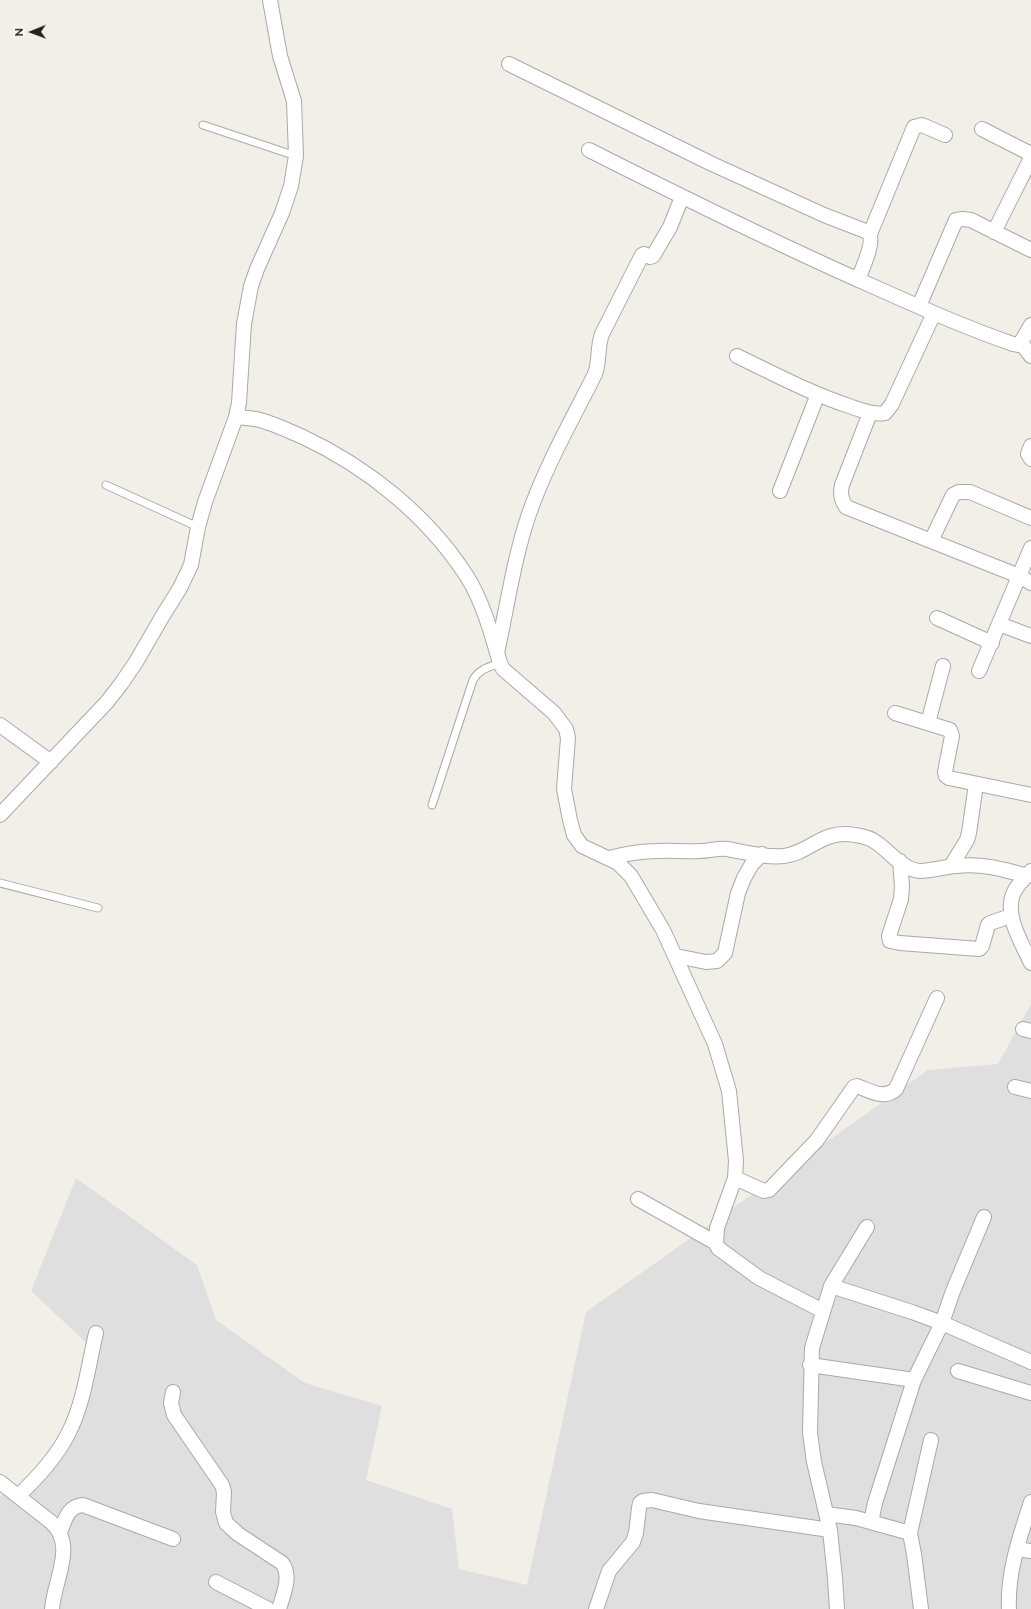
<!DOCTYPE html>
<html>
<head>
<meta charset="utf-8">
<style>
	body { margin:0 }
	#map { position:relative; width:1031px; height:1609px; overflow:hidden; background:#f2efe9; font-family:Raleway,sans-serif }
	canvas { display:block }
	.north { position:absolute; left:12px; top:12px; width:40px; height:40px; -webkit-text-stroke:3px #fff; paint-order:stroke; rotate:269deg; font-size:11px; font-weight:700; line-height:16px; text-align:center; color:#222 }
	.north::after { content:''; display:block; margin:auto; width:14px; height:18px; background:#222; clip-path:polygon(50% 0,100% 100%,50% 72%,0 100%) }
</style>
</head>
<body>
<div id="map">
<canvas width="1031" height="1609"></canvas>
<div class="north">N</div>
</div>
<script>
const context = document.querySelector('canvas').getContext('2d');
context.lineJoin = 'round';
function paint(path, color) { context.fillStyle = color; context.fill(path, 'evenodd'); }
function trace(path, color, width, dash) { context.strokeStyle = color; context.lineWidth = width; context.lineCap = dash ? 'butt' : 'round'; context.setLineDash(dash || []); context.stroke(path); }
paint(new Path2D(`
	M1031,1004v605h-1031v-113l50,-22 44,-124 -63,-59 45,-113 121,87 19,55 89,63 77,23 -16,74 86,29 7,60 68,16 59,-273 342,-242 70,-6z`), '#e0dfdf');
const lane = new Path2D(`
	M203,125l93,31
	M106,485l92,42
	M432,805l41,-125c6,-11 16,-13 27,-17
	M0,883l98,25`);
const street = new Path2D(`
	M509,64l201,99 114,52 44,17c8,8 -6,37 -10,48
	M982,129l49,25
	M589,150c93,47 186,93 281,135 47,21 94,42 143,59l5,1 5,-6 8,-14
	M994,232l37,-74
	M870,234l44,-107 8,-2 23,10
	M919,306l37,-86 7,-1 8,1 60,30
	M1021,343l10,13
	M737,356c37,18 73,37 112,50 12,4 24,9 36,7l7,-9 42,-91
	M870,413l-28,72c-2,9 -1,14 4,22l173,69 12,7
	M236,417c8,1 17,1 24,3 15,4 29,11 43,17 64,30 124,78 163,138 16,24 26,60 34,88l3,6 51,44 12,16 2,9 -4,51 6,31 4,15 8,11 36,17 13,13 32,54 52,114 14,47 7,70 -1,17 -18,50 -1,15 2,5 41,30 64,33
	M1031,446l-3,8 3,5
	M780,491l38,-97
	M931,541l22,-46 6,-3h11l61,26
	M937,618l55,25
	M999,624l32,12
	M497,653c10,-46 17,-95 32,-139 17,-49 43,-94 66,-140 5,-13 2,-27 7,-40l40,-79 2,-1 6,3 3,-1 17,-29 12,-30
	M979,671l52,-123
	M895,713l55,17 2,6 -7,36 1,4 3,2 82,17
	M928,723l15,-57
	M0,725l51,37
	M0,815l107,-113 14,-18 15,-22 26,-45 18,-29 11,-23 7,-38 7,-25 31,-85 3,-14 5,-79 7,-38 6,-17 25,-56 9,-27 5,-30 -2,-55 -14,-45 -10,-56
	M609,858c16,-4 32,-7 48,-7 14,-1 28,1 43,0 9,0 17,-3 27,-2 18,3 38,9 57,7 26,-3 38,-27 71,-21 8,1 16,3 22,8 13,9 26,27 43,28 11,0 24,-4 36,-5 25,-3 47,3 71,10
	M900,861l2,25 -1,13 -12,37 1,5 10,2 79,6 3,-3 6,-21 2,-2 21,-7
	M951,866l16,-26 2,-7 7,-49
	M1031,871c-5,6 -12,12 -16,19 -13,23 7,53 16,73
	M676,956l30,6 11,-1 8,-8 13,-60 6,-15 8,-14 10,-10
	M1023,1029l8,2
	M1015,1087l16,4
	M735,1178l29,13 5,-1 48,-50 37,-53 3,-1c14,5 27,14 39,3l41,-91
	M638,1199l78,44
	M831,1286l81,26 30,11 89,39
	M810,1365l104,15 -39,123 -4,19
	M958,1371l73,22
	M914,1380l28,-57 11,-32 31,-74
	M173,1392l-2,11 3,12 48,70 2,7 -1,20 3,11 12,11 44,29c10,13 1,32 -3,46
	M0,1482l51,40c26,23 3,58 1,87
	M18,1496c19,-18 38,-38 50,-62 16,-31 20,-67 28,-101
	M826,1514l30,4 54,15
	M60,1532c5,-12 8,-26 23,-27l90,34
	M1017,1549l14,2
	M216,1582l52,27
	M596,1609l13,-38 24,-29 3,-9 3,-25 1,-5 3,-2 9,-1 47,11 131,19
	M837,1609l-2,-31 -5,-48 -16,-68 -4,-29 2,-85 19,-62 36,-59
	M921,1609l-7,-55 -4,-21 21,-93
	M1009,1609c-2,-36 11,-73 22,-107`);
trace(lane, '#a9a9a9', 9);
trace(street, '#a9a9a9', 16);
trace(lane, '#fff', 7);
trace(street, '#fff', 14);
</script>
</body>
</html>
